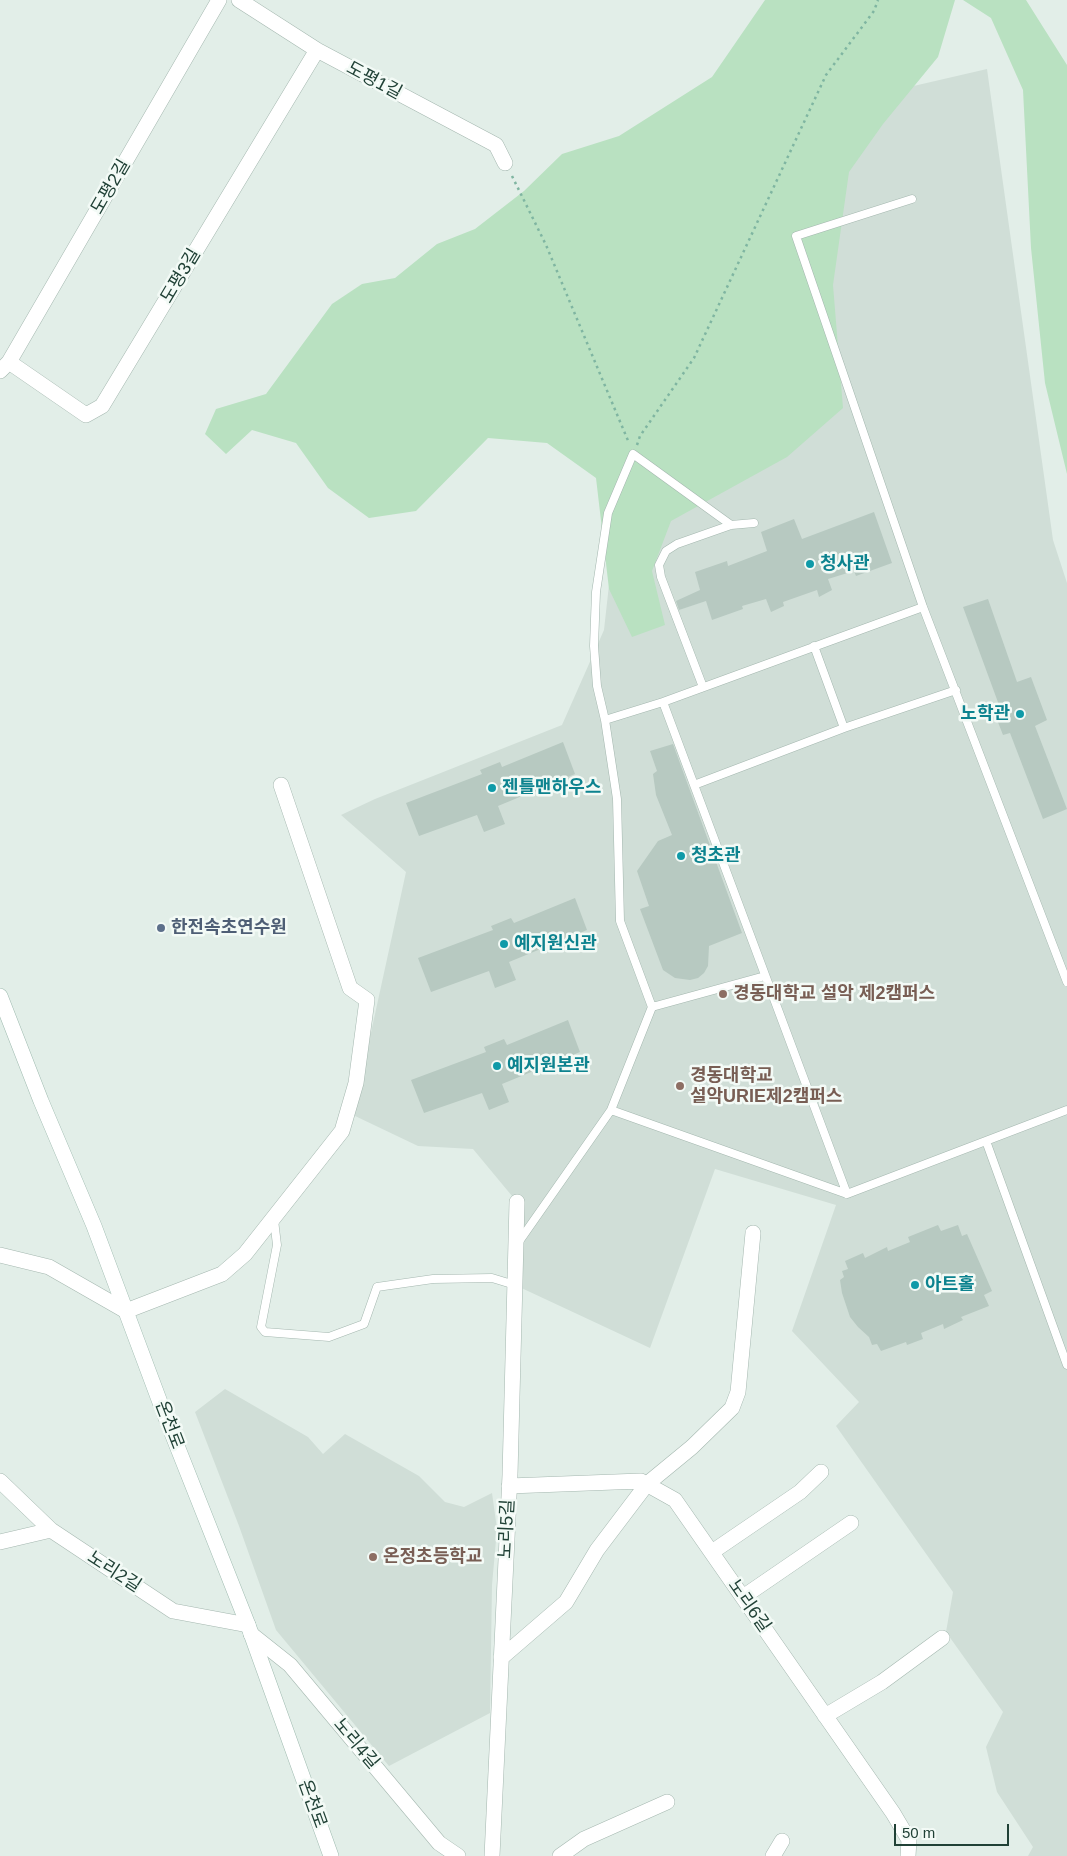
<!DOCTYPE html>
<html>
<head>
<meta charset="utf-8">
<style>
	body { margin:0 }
	#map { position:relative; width:1067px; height:1856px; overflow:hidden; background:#e2eee8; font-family:Helvetica,sans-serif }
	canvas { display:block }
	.scale { position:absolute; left:894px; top:1824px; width:115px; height:22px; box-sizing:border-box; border:2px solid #204136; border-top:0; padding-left:6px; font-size:15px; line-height:18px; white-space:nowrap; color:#204136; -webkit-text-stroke:4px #f3faf6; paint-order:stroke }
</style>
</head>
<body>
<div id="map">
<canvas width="1067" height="1856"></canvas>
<div class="scale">50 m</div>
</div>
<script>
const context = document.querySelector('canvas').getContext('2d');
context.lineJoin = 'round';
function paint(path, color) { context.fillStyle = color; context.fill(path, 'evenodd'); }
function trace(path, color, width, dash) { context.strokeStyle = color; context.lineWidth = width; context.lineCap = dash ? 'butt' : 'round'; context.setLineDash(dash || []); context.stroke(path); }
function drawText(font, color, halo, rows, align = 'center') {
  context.font = font + ' Helvetica,"Noto Sans KR",sans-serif'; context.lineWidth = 5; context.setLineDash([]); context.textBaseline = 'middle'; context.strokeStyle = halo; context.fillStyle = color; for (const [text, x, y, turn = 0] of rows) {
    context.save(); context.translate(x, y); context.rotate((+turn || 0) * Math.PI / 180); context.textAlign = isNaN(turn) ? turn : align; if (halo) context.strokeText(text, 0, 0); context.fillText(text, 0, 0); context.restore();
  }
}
paint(new Path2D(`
	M987,69l66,471 14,43v1273h-39l5,-9 -36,-55 -11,-45 17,-35 -57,-80 7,-40 -117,-166 23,-24 -67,-71 44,-126 -121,-36 -65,179 -135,-63 2,-83 -44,-53 -55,-3 -65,-31 53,-243 -65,-57 34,-16 187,-74 42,-95 10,-90 278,-449z
	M225,1389l83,48 15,17 22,-20 74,42 26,26 19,5 28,-14 5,36 -5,56 -2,128 -101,53 -113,-136 -37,-104 -44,-114z`), '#d0ded7');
paint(new Path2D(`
	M765,0h190l-17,57 -55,67 -34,48 -16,113 10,123 -56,49 -116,64 -19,50 13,54 -33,12 -23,-48 -13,-111 -49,-35 -59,-5 -72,73 -47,7 -41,-30 -32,-45 -44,-13 -26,24 -21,-20 11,-25 50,-15 66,-90 30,-20 33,-6 42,-34 38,-15 49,-38 38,-37 57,-18 93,-59z
	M963,0h63l41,65v409l-22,-91 -14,-135 -8,-158 -32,-72z`), '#b9e1c1');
paint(new Path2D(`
	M874,512l18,51 -36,13 -2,-5 -26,8 4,11 -13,7 -2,-7 -34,12 1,4 -13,6 -5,-13 -24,7 1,3 -31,11 -6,-19 -27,9 -3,-9 24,-11 -5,-18 32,-11 1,5 39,-15 -6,-19 33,-13 8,20z
	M988,599l29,83 14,-5 16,43 -12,6 32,83 -24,10 -33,-86 -7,2 -11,-28 7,-2 -36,-98z
	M563,742l12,32 -77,32 7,18 -21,8 -7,-17 -58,21 -13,-33 76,-29 -2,-4 20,-8 2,5z
	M673,744l69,189 -33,13 -1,20 -4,7 -6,5 -8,2 -15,-2 -12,-8 -23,-61 9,-3 -12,-35 21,-30 14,-6 -16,-40 -3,-21 4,-3 -7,-20z
	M575,898l12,32 -78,32 7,18 -21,8 -6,-17 -58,21 -13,-34 75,-28 -2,-4 20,-8 3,5z
	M568,1020l12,32 -78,32 7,18 -20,8 -7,-17 -58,20 -13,-33 75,-28 -2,-5 20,-8 3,6z
	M938,1225l3,6 17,-6 4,11 5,-2 25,57 -8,4 5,11 -28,11 2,3 -19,9 -1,-5 -22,9 2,6 -16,6 -1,-3 -25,9 -4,-7 -5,1 -3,-8 -11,-10 -8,-10 -8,-24 -2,-13 4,-3 -2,-6 6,-2 -3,-8 18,-8 2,5 22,-11 1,4 22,-9 -2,-5z`), '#b7c9c1');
const lane = new Path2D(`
	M912,199l-116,37 127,371 144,375
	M923,607l-260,95 184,492 220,-84
	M814,646l30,82
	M703,687l-42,-110 -2,-12 7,-14 11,-7 54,-19 23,-2
	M605,720l-8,-34 -3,-40 2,-54 12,-79 25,-59 98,71
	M694,785l150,-57 112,-38
	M652,1007l-32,-86 -3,-122 -12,-79 58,-18
	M611,1110l236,84
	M986,1141l81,224
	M274,1220l3,25 -16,82 4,5 64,5 35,-13 13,-37 56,-8 59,-1 23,7
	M518,1243l93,-133 41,-103 113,-31`);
const street = new Path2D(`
	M239,0l78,50 179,95 9,18
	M9,362l77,53 16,-9 215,-356
	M0,371l9,-9 210,-362
	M0,1255l49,12 77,44 96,-37 23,-20 97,-123 14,-48 11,-83 -17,-12 -69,-203
	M0,1481l51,49 122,81 75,14
	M509,1486l132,-5 34,19 218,313 16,27 -1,16
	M0,1542l51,-12
	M712,1552l88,-60 21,-20
	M743,1597l108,-74
	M251,1634l39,31 149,178 19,13
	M501,1658l65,-56 31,-52 50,-66 45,-37 40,-39 6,-16 15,-159
	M825,1716l57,-34 60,-44
	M492,1856l18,-381 7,-273
	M560,1856l24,-17 83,-37
	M773,1856l9,-15`);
const secondary = new Path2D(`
	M0,996l41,105 53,125 70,187 84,212 83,231`);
trace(lane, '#a4b7af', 9);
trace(street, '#a4b7af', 16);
trace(secondary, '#9fbbb0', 16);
trace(new Path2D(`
	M512,176l34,69 83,198
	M637,445l3,-9 54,-78 132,-283 48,-64 4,-11`), '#7fb5a1', 2.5, [2.5, 4]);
trace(lane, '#fff', 8);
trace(street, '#fff', 15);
trace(secondary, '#fff', 15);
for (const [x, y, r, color] of [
	[810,564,5,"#0f9aa8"],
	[1020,714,5,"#0f9aa8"],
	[492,788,5,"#0f9aa8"],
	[681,856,5,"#0f9aa8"],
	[161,928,5,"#5c6f8a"],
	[504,944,5,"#0f9aa8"],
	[723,994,5,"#8d6e63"],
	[497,1066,5,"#0f9aa8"],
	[680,1086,5,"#8d6e63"],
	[915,1285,5,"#0f9aa8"],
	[373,1557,5,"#8d6e63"]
]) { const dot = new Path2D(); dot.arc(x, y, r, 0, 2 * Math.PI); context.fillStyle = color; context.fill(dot); trace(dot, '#f3faf6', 2); }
drawText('18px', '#204136', '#f3faf6', [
	["도평1길",374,81,28],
	["도평2길",111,187,-60],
	["도평3길",181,276,-59],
	["온천로",169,1425,69],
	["노리5길",507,1529,-87],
	["노리2길",114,1572,33],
	["노리6길",749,1606,55],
	["노리4길",356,1744,50],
	["온천로",312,1804,70]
]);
drawText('bold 18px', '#0d838f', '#f3faf6', [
	["청사관",820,564],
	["노학관",1010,714,"right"],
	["젠틀맨하우스",502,788],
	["청초관",691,856],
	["예지원신관",514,944],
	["예지원본관",507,1066],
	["아트홀",925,1285]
], 'left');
drawText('bold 18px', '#4e5e75', '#f3faf6', [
	["한전속초연수원",171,928]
], 'left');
drawText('bold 18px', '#785e54', '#f3faf6', [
	["경동대학교 설악 제2캠퍼스",733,994],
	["경동대학교",690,1076],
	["설악URIE제2캠퍼스",690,1097],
	["온정초등학교",383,1557]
], 'left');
</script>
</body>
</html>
